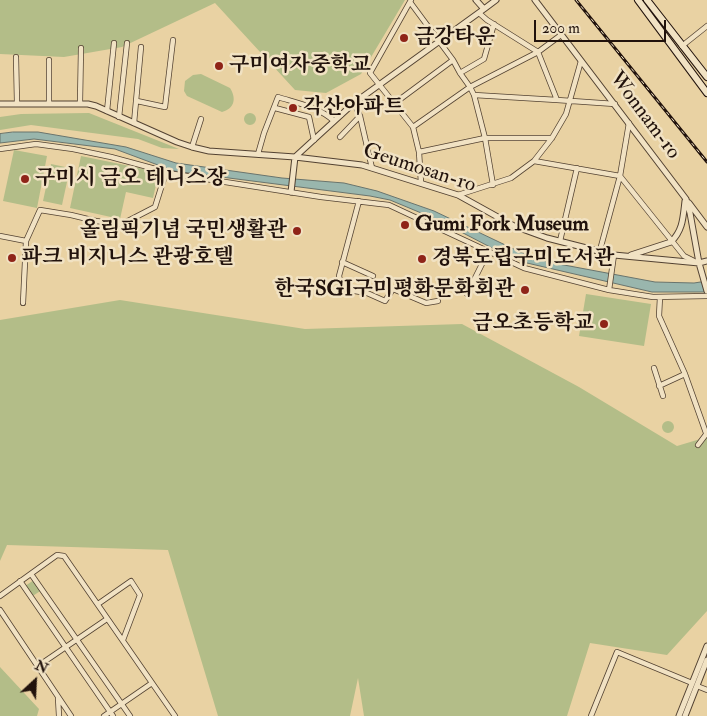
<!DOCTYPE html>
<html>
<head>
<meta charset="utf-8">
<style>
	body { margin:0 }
	#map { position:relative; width:707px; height:716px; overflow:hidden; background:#e9d2a3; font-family:"IM FELL Double Pica",serif }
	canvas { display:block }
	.north { position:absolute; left:10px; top:656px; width:50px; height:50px; -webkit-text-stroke:4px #f1e2c3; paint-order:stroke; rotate:25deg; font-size:14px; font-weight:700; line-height:20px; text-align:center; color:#21120c }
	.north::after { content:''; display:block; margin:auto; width:18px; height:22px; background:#21120c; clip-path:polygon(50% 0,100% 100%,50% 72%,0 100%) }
	.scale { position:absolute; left:534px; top:20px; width:132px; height:22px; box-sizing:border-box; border:2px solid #21120c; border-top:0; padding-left:6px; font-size:15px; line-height:18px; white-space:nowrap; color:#21120c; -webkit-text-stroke:4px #f1e2c3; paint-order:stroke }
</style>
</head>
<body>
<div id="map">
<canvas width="707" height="716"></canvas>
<div class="north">N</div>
<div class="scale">200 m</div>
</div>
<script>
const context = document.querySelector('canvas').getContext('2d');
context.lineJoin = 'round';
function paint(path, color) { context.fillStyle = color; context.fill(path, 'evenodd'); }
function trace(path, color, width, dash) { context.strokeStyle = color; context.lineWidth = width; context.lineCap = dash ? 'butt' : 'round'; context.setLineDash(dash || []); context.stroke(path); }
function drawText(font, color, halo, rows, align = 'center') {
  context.font = font + ' "IM FELL Double Pica","Noto Serif KR",serif'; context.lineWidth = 5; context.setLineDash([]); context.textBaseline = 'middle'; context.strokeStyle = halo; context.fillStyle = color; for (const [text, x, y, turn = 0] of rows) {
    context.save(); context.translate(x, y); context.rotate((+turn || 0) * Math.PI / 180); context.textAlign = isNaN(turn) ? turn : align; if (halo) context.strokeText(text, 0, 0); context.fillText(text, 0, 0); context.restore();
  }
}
paint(new Path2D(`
	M0,0h405l-44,74 -35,19 -31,-3 -80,-87 -93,44 -58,10 -64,-3z
	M201,74l29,14c7,11 4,21 -8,24l-35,-16 -3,-5 1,-10 8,-6z
	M244 119a6 6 0 1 1 12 0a6 6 0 1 1-12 0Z
	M89,113l90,36 -17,-1 -24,-9 -107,-14 -31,5v-13l21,-3z
	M14,150l33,6 -10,52 -34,-7z
	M81,156l78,16 -6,26 -27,-6 -6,27 -50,-11z
	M51,164l19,4 -8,37 -19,-4z
	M586,294l65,10 -7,42 -65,-10z
	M120,300l185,29 157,-5 117,63 98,59 30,-9v174l-40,44 -77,-12 -23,73h-203l-6,-38 -8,38h-132l-50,-166 -161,-5 -7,16v-241z
	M662 427a6 6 0 1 1 12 0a6 6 0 1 1-12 0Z
	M34,580l8,10 -11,7 -6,-11z
	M0,667l39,42 -2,7h-37z`), '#b3bd88');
const water = new Path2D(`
	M13,132h25l88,15 50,16 106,15 62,5 33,8 57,20 86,41 28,10 107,20 39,1 13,-2v11h-55l-125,-29 -35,-15 -54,-28 -48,-20 -20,-4 -196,-25 -59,-22 -81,-10 -34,4v-9z`);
paint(water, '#99b6ad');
trace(water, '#69746d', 1);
const minor = new Path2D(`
	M411,0l-41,73 43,54 6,25 2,31
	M410,2l43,58 7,13 10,14 4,8 11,43 8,47
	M479,13l8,7 51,32 19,48 58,4
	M682,46l25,-20
	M16,57l1,46
	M49,60v43
	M460,73l24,-14 10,-35
	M474,95l83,5
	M137,101l28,6 8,-67
	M80,103l1,-55
	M354,103l6,13 12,52
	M395,103l58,-43
	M275,108l34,9 5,23
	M107,111l7,-68
	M119,117l8,-74
	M134,123l7,-76
	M413,127l57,-40 68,-35 23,-17
	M340,137l20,-21
	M192,147l9,-28
	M0,149l36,-5 37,5 38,8 63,17 147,23 68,8 135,63 85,22 44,7 54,-1
	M419,152l66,-14h67
	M258,154l6,-21 14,-36c19,6 41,10 56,24
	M534,161l86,15 64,80 12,6
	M458,195l53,-17 23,-17 18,-23 14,-24 15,-53
	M359,201l-20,75 3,13 25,4 18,8 8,-12 33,14 12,-2
	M0,236l26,5
	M560,241l17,-73
	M600,250l20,-74 9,-53
	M342,262l31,14
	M609,290l5,-35
	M467,294l21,-42
	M660,297l-1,19 26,58 21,59
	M23,303l3,-62 14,-31 31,5 25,6 23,3 7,-2 29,-15 11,-35
	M654,368l9,28
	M659,386l26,-12
	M698,445l9,-12
	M31,574l99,142
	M20,581l93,135
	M0,596l57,-41 7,1 111,160
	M98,604l33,-23 9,14 -17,45
	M0,610l71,106
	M38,666l69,-47
	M697,686l10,4
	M58,698l1,18
	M104,716l48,-33
	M591,716l26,-64 75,31`);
const tertiary = new Path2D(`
	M476,0l8,9 12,-9
	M535,0l151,199 4,14 9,50 8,28
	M0,104h88l8,2 81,36 15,5 17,4 86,6 67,8 96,30 56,31 33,12 67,17 85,8 8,-2
	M291,192l4,-35 12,-11 47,-43 130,-94
	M689,203l18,24
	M631,255l40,-13c12,-12 12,-24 14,-41
	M679,716l28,-70
	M685,716l22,-56`);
const secondary = new Path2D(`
	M638,0l69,93
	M647,0l60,77`);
trace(minor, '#534232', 6);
trace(tertiary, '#534232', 7);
trace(secondary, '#21120c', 8);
trace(minor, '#f1e2c3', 4.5);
trace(tertiary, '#f1e2c3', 5);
trace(secondary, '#f1e2c3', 6);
const rail = new Path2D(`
	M576,0l131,162`);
trace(rail, '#21120c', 3);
trace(rail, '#f1e2c3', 1, [4]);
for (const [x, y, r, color] of [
	[404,38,5,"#8f2418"],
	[219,66,5,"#8f2418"],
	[293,108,5,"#8f2418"],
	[25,179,5,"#8f2418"],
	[405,225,5,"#8f2418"],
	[297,231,5,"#8f2418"],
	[12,258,5,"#8f2418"],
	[422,259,5,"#8f2418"],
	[525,290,5,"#8f2418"],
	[604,324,5,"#8f2418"]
]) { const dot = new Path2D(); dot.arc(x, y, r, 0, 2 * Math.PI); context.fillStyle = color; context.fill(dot); trace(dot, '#f1e2c3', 2); }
drawText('bold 21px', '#21120c', '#f1e2c3', [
	["금강타운",414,38],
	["구미여자중학교",229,66],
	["각산아파트",303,108],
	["구미시 금오 테니스장",35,179],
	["Gumi Fork Museum",415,225],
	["올림픽기념 국민생활관",287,231,"right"],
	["파크 비지니스 관광호텔",22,258],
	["경북도립구미도서관",432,259],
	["한국SGI구미평화문화회관",515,290,"right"],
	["금오초등학교",594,324,"right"]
], 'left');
drawText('21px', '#21120c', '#f1e2c3', [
	["Wonnam-ro",644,116,53],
	["Geumosan-ro",419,169,18]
]);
</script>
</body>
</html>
